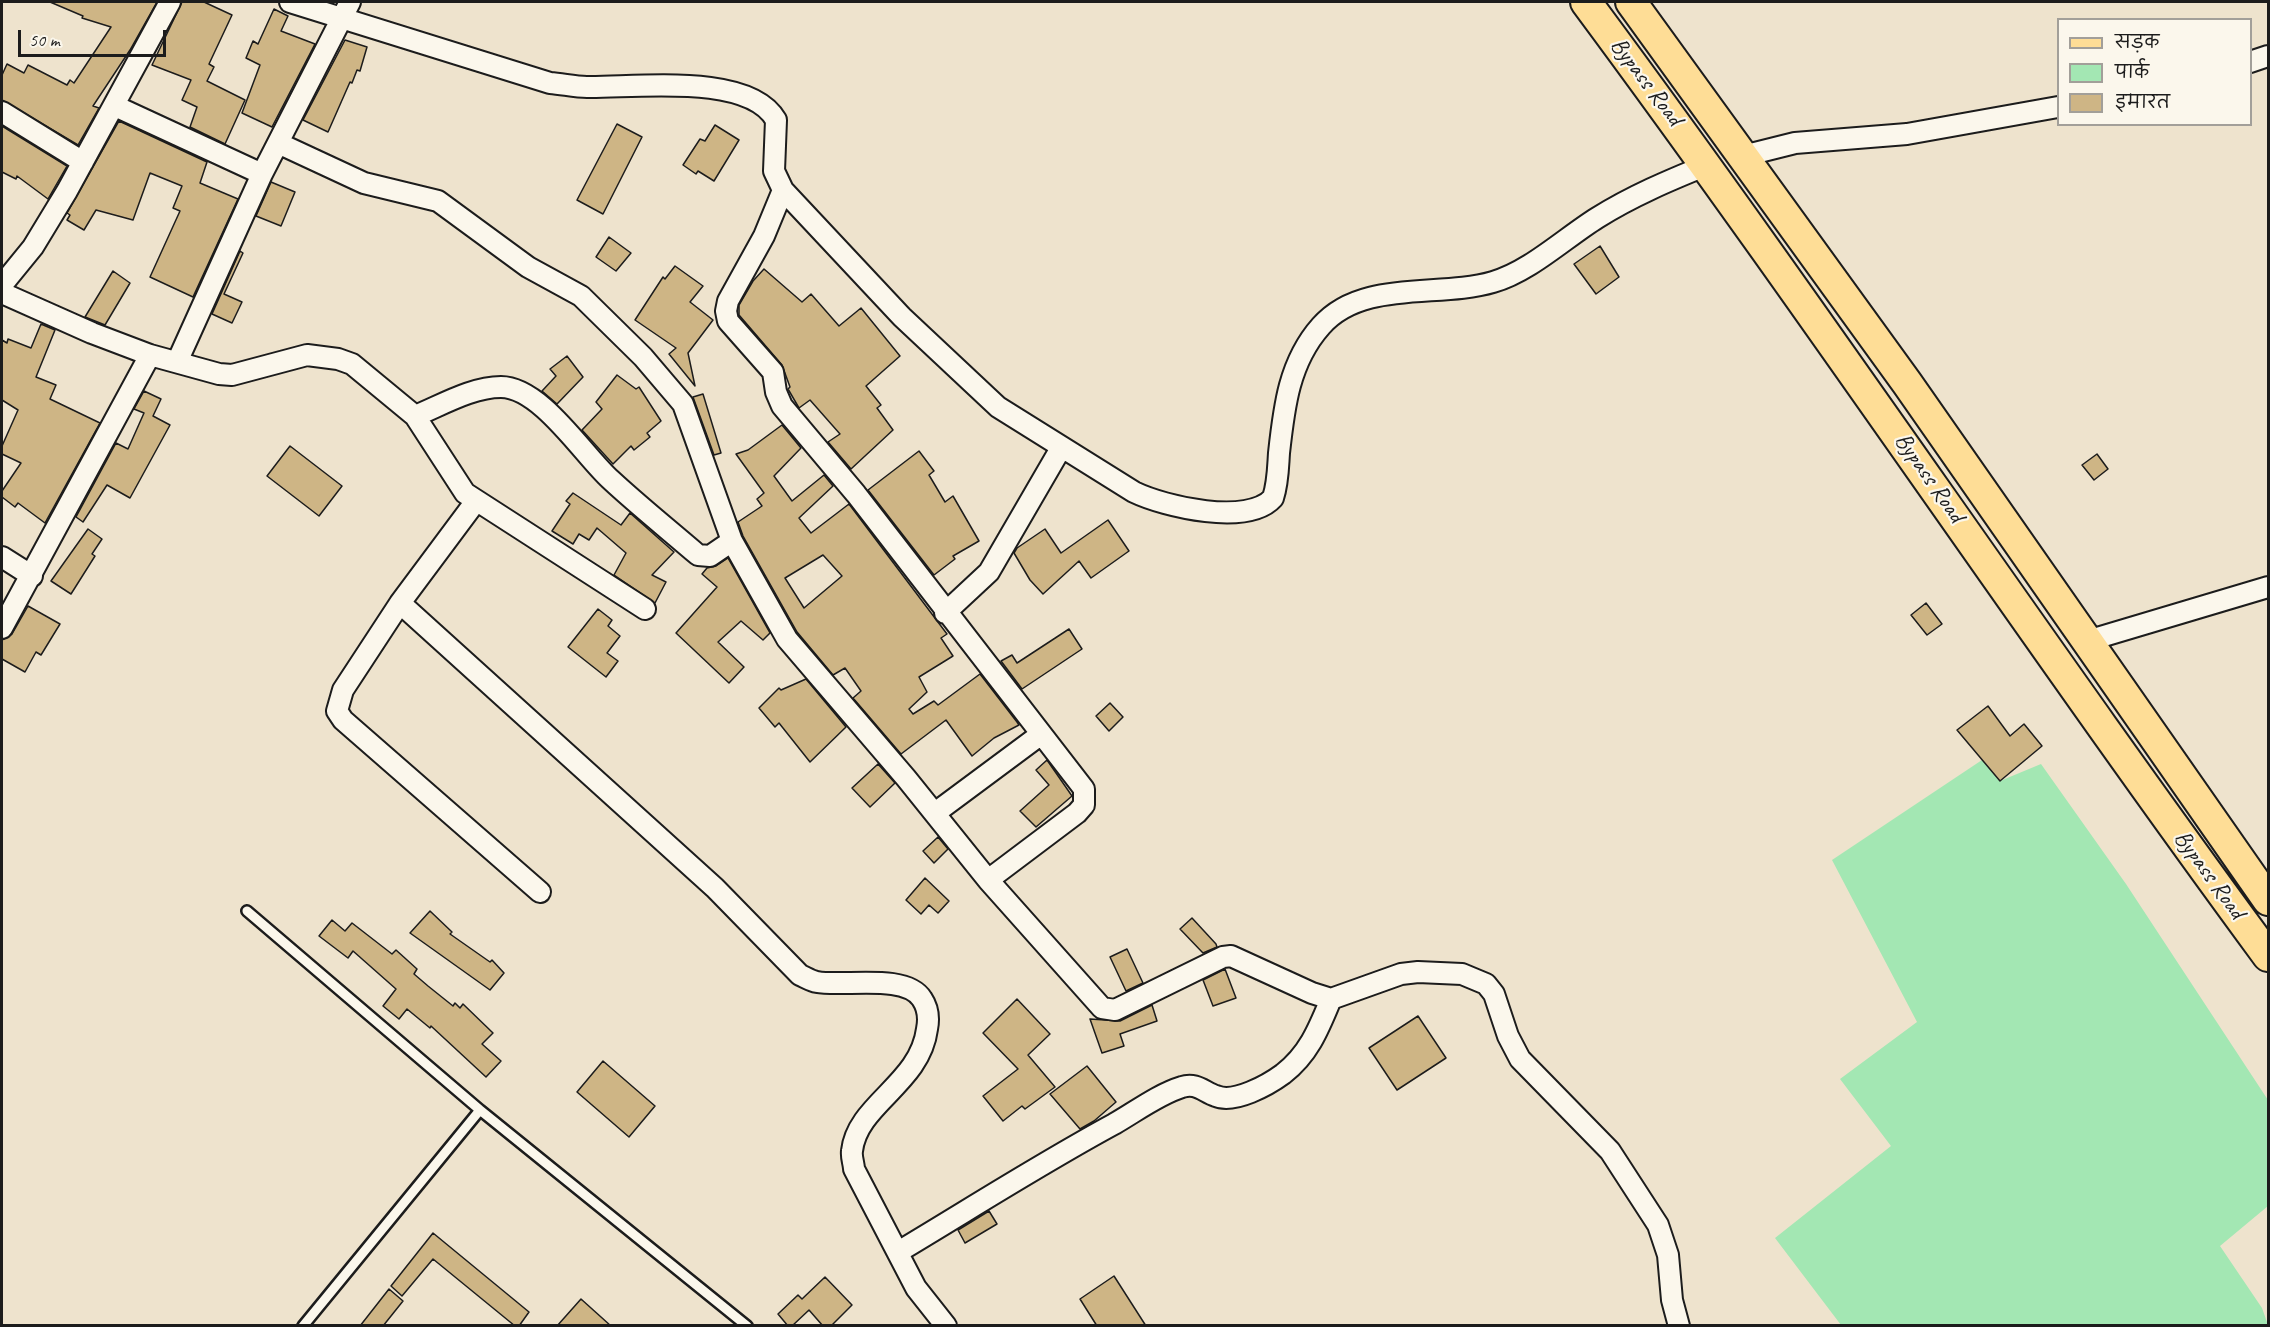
<!DOCTYPE html>
<html>
<head>
<meta charset="utf-8">
<style>
	body { margin:0 }
	#map { position:relative; width:2270px; height:1327px; overflow:hidden; background:#eee3cd; font-family:Caveat,"Playpen Sans Deva",sans-serif }
	canvas { display:block }
	.frame { position:absolute; inset:0; border:3px solid #1c1c1c; pointer-events:none }
	.legend { position:absolute; left:2057px; top:18px; width:195px; height:108px; box-sizing:border-box; background:#fbf7ec; border:2px solid #a29f99; margin:0; padding:8px 10px; list-style:none; font-size:18px; color:#1c1c1c }
	.legend li { display:flex; align-items:center; gap:12px; height:30px }
	.legend b { width:30px; border:2px solid #a29f99 }
	.scale { position:absolute; left:18px; top:30px; width:148px; height:27px; box-sizing:border-box; border:3px solid #1c1c1c; border-top:0; padding-left:8px; font-size:18px; line-height:21px; white-space:nowrap; color:#1c1c1c; -webkit-text-stroke:4px #fbf7ec; paint-order:stroke }
</style>
</head>
<body>
<div id="map">
<canvas width="2270" height="1327"></canvas>
<div class="frame"></div>
<ul class="legend">
<li><b style="height:8px;background:#fedd96"></b>सड़क</li>
<li><b style="height:16px;background:#a3e7b3"></b>पार्क</li>
<li><b style="height:16px;background:#ceb585"></b>इमारत</li>
</ul>
<div class="scale">50 m</div>
</div>
<script>
const context = document.querySelector('canvas').getContext('2d');
context.lineJoin = 'round';
function paint(path, color) { context.fillStyle = color; context.fill(path, 'evenodd'); }
function trace(path, color, width, dash) { context.strokeStyle = color; context.lineWidth = width; context.lineCap = dash ? 'butt' : 'round'; context.setLineDash(dash || []); context.stroke(path); }
function drawText(font, color, halo, rows, align = 'center') {
  context.font = font + ' Caveat,sans-serif'; context.lineWidth = 4.5; context.setLineDash([]); context.textBaseline = 'middle'; context.strokeStyle = halo; context.fillStyle = color; for (const [text, x, y, turn = 0] of rows) {
    context.save(); context.translate(x, y); context.rotate((+turn || 0) * Math.PI / 180); context.textAlign = isNaN(turn) ? turn : align; if (halo) context.strokeText(text, 0, 0); context.fillText(text, 0, 0); context.restore();
  }
}
paint(new Path2D(`
	M1982,760l18,21 41,-17 85,120 142,216v106l-48,40 42,62 6,17h-427l-66,-87 116,-92 -51,-67 77,-57 -85,-162z`), '#a3e7b3');
const building = new Path2D(`
	M50,2h107l-27,48 -37,56 6,2 -21,37 -76,-45v-25l5,-11 17,9 4,-8 39,20 3,-5 4,3 37,-56 -29,-9 1,-2z
	M182,2h22l28,13 -23,49 5,3 -7,14 38,19 -20,44 -35,-17 7,-20 -15,-7 9,-20 -39,-15z
	M274,9l14,7 -7,15 34,13 -43,83 -30,-14 18,-48 -14,-7 7,-17 5,3z
	M345,40l22,7 -7,24 -3,-1 -5,13 -2,-1 -22,50 -25,-12z
	M119,121l88,41 -7,21 38,16 -45,98 -43,-20 30,-66 -7,-3 9,-22 -32,-13 -17,47 -37,-10 -12,20 -17,-10 3,-5 -3,-2z
	M617,124l25,13 -39,77 -26,-14z
	M715,125l24,15 -25,41 -16,-10 -2,3 -13,-9 17,-26 5,2z
	M2,126l65,40 -19,33 -31,-23 -1,3 -14,-7z
	M271,182l24,10 -14,34 -25,-10z
	M609,237l22,16 -15,18 -20,-14z
	M1600,246l19,31 -23,17 -22,-30z
	M240,251l3,2 -19,41 18,8 -10,21 -20,-9z
	M675,266l28,20 -13,16 23,18 -25,33 7,33 -26,-32 7,-6 -41,-28 28,-43 2,2z
	M764,269l38,33 9,-8 28,32 22,-18 39,48 -34,30 15,19 -4,3 16,22 -42,39 -23,-27 12,-8 -30,-34 -11,8 -11,-19 2,-2 -8,-22 -43,-50v-10l14,-24z
	M113,271l17,12 -25,42 -20,-8z
	M41,324l14,6 -19,47 20,8 -6,14 50,24 -55,100 -27,-20 -3,4 -13,-10v-6l19,-28 -19,-9v-8l16,-36 -16,-10v-60l5,3 1,-4 23,9z
	M567,356l16,21 -26,27 -15,-13 14,-15 -6,-7z
	M617,375l19,14 3,-2 22,34 -14,12 3,4 -16,13 -3,-4 -18,18 -31,-34 20,-21 -6,-7z
	M144,391l17,8 -8,17 17,9 -40,73 -23,-13 -24,37 -7,-5 40,-74 12,6 16,-36 -10,-4z
	M703,394l18,59 -7,2 -21,-58z
	M782,425l19,23 -27,28 18,25 32,-26 9,11 -34,32 12,15 38,-29 98,130 -6,4 12,18 -34,21 8,15 -18,17 4,5 21,-13 4,4 42,-31 37,48 2,3 -25,13 -22,18 -26,-36 -45,34 -48,-56 8,-7 -16,-23 -12,7 -36,-43 -54,-96 -5,-14 24,-16 -5,-7 7,-6 -28,-39 12,-4zM823,555l19,21 -38,32 -19,-30z
	M290,446l52,40 -23,30 -52,-40z
	M919,451l15,20 -5,4 16,27 8,-6 26,45 -26,15 2,3 -21,16 -66,-85z
	M2097,454l11,15 -14,11 -12,-15z
	M573,493l48,32 9,-12 44,39 -22,23 14,7 -11,21 -41,-28 12,-22 -29,-25 -8,12 -10,-6 -6,10 -21,-13 18,-27 -4,-3z
	M1108,520l21,31 -38,27 -12,-17 -36,33 -13,-14 -16,-27 3,-5 28,-19 16,24z
	M88,529l14,10 -10,15 3,2 -24,38 -20,-13z
	M728,558l42,75 -7,7 -22,-19 -23,21 26,25 -15,16 -53,-50 41,-46 -15,-13 5,-6 9,-2z
	M1926,603l16,21 -15,11 -16,-20z
	M28,606l32,18 -19,31 -5,-3 -11,20 -23,-13v-19l10,-6z
	M598,609l14,11 -4,6 12,10 -13,17 11,8 -12,16 -38,-30z
	M1069,629l13,20 -60,40 -21,-28 11,-6 5,8z
	M806,679l40,48 -36,35 -31,-39 -4,4 -16,-19 20,-20 2,2z
	M1110,703l13,14 -14,14 -13,-15z
	M1988,706l22,30 14,-12 18,22 -42,35 -43,-51z
	M1047,760l25,36 -36,31 -16,-16 29,-26 -13,-15z
	M878,764l17,19 -25,24 -18,-19z
	M938,837l10,12 -14,14 -11,-12z
	M925,878l24,23 -11,12 -9,-8 -8,9 -15,-14z
	M430,911l22,21 -2,2 40,28 2,-2 12,13 -14,17 -80,-57z
	M1192,918l24,26 1,3 -14,6 -23,-24z
	M332,920l13,11 7,-8 40,31 4,-4 21,19 -3,5 14,12 25,20 2,-3 5,5 3,-4 30,29 -11,11 19,17 -15,16 -55,-51 -1,2 -23,-19 -8,10 -16,-13 13,-17 -43,-38 -5,7 -29,-22z
	M1127,949l16,34 -17,8 -16,-34z
	M1225,969l11,29 -23,8 -10,-26z
	M1017,999l33,35 -22,21 27,32 -30,22 -3,-3 -19,15 -20,-25 35,-27 -35,-36z
	M1152,1005l5,16 -37,13 4,12 -22,7 -12,-34 30,2z
	M1418,1016l28,42 -49,32 -28,-42z
	M603,1061l52,45 -26,31 -52,-45z
	M1087,1066l29,36 -22,19 -14,8 -30,-35z
	M989,1211l8,13 -32,19 -7,-13z
	M433,1233l96,79 -10,14h-4l-82,-67 -31,37 -11,-10z
	M1114,1276l32,50h-49l-17,-27z
	M825,1277l27,28 -21,21h-8l-14,-16 -17,16h-4l-10,-12 20,-19 4,4z
	M389,1289l14,12 -20,25h-23z
	M581,1299l30,27h-54z`);
paint(building, '#ceb585');
trace(building, '#1c1c1c', 1.5);
const service = new Path2D(`
	M247,911l233,199 267,216
	M303,1326l177,-216`);
const minor = new Path2D(`
	M290,2l260,81c13,1 25,4 37,4 46,1 162,-15 189,33l-2,51 9,19 119,127 96,90 136,85c31,15 114,34 139,6 5,-15 5,-30 6,-45 5,-46 10,-91 42,-127 41,-47 118,-28 172,-44 36,-10 72,-44 104,-64 35,-22 73,-38 110,-53
	M2250,62l18,-6
	M115,106l147,68
	M2,112l81,50
	M278,143l86,40 74,18 90,66 53,29 62,61 40,47 49,137 55,98 119,139 82,102 114,128 13,2 108,-53 8,-1 81,37 19,6 70,-25 17,-2 44,2 24,10 8,10 14,42 12,23 90,92 48,74 10,30 4,45 7,26
	M1743,156l52,-13 112,-9 151,-27
	M783,190l-19,46 -36,65 -2,10 2,10 45,51 3,20 6,14 74,88 228,295v16l-7,8 -89,67
	M2,285l31,-38 34,-56 103,-189
	M2,293l90,40 58,22 69,19 13,1 75,-20 31,4 14,5 63,52 50,77 180,116
	M177,362l85,-188 88,-172
	M415,416c27,-11 57,-29 86,-29 40,0 83,69 110,93 28,26 58,50 87,75l12,1 22,-15
	M476,501l-76,102 -57,87 -6,21 6,9 197,172
	M2,557l30,19
	M400,603l315,285 85,87c5,2 11,6 17,7 26,5 89,-9 105,17 6,9 7,20 5,30 -7,55 -70,75 -75,122 -1,6 2,13 2,18l62,119 30,38
	M945,613l44,-41 72,-124
	M2,628l148,-273
	M2087,641l181,-54
	M935,813l105,-78
	M898,1252c72,-43 142,-88 216,-128 21,-12 45,-30 68,-37 14,-5 22,5 34,9 18,8 52,-11 67,-22 26,-20 36,-46 48,-75`);
const primary = new Path2D(`
	M1586,2c233,314 450,639 682,954
	M1631,2l276,381 361,517`);
trace(service, '#1c1c1c', 14);
trace(minor, '#1c1c1c', 24);
trace(primary, '#1c1c1c', 34);
trace(service, '#fbf7ec', 9);
trace(minor, '#fbf7ec', 20);
trace(primary, '#fedd96', 30);
drawText('24px', '#1c1c1c', '#fbf7ec', [
	["Bypass Road",1646,82,53],
	["Bypass Road",1929,478,55],
	["Bypass Road",2209,875,54]
]);
</script>
</body>
</html>
